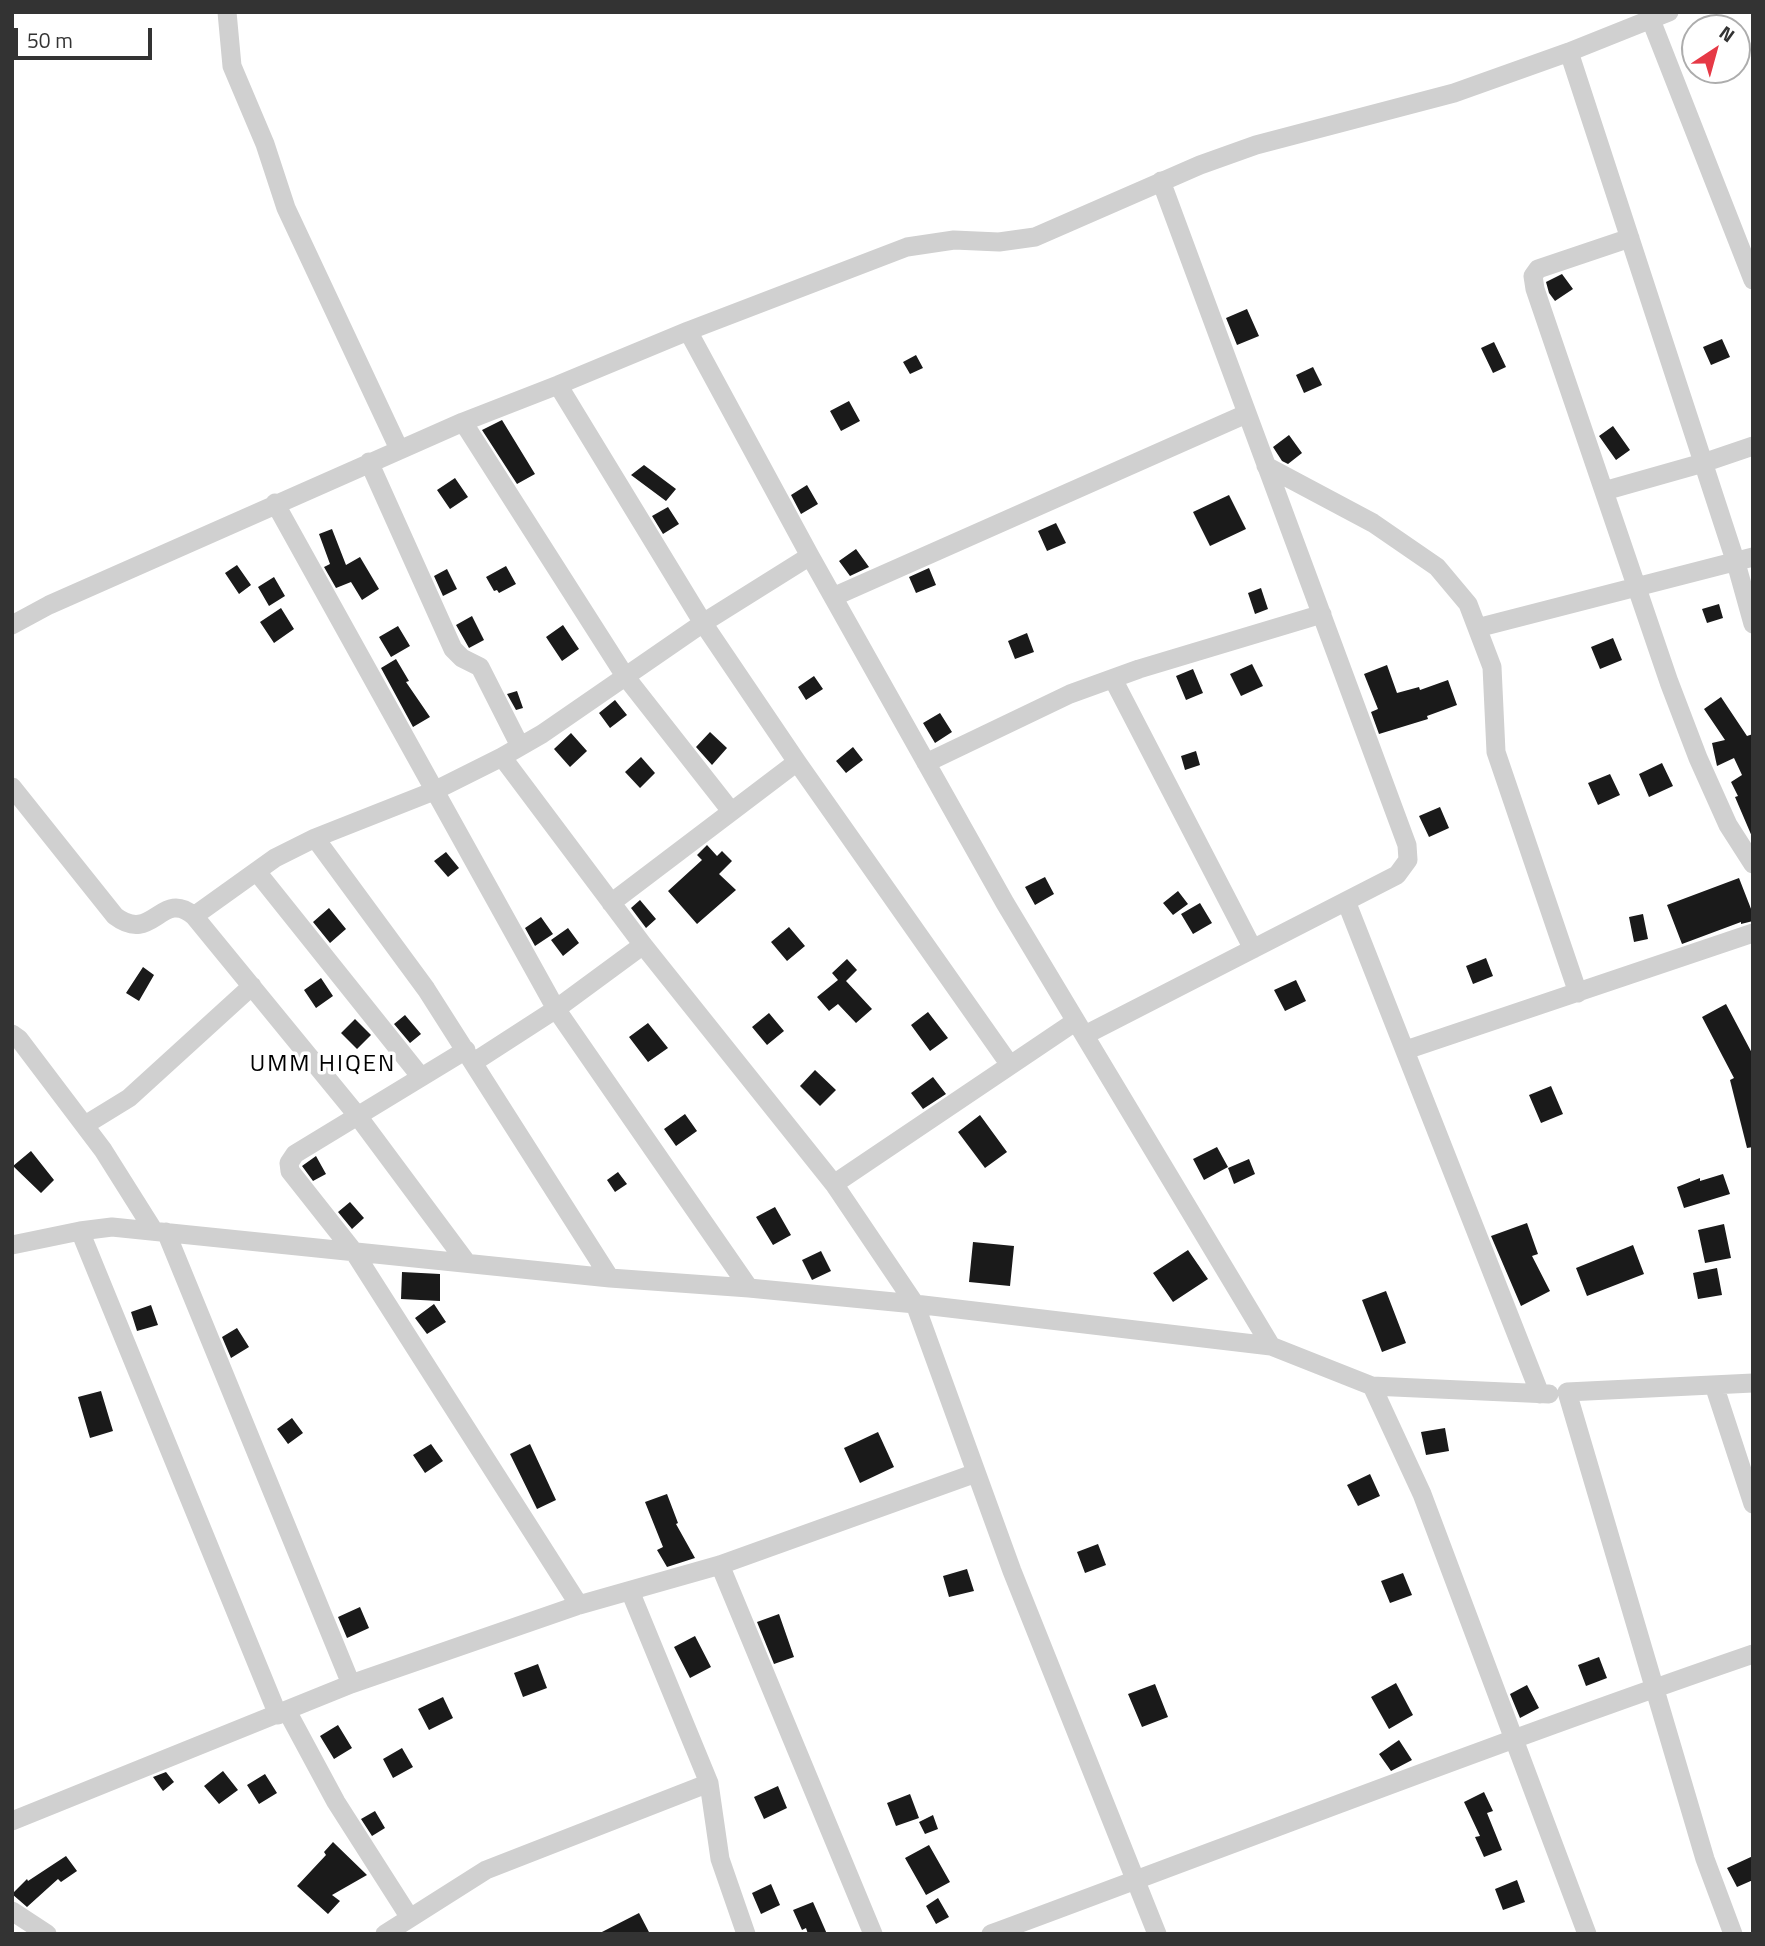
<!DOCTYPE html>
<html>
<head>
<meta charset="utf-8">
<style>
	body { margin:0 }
	#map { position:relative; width:1765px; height:1946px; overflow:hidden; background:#fff; font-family:"Titillium Web",sans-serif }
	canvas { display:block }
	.frame { position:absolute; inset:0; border:14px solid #333; pointer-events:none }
	.north { position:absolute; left:1681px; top:14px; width:70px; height:70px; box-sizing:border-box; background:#fff; border:2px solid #adadad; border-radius:50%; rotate:36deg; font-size:19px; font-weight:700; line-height:28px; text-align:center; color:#333 }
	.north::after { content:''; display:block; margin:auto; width:24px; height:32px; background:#e63946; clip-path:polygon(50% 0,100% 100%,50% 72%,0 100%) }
	.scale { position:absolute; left:14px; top:28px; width:138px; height:32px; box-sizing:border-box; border:4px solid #333; border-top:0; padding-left:9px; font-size:21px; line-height:24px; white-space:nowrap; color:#333; -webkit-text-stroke:5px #fff; paint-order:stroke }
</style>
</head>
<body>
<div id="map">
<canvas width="1765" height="1946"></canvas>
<div class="frame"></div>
<div class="north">N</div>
<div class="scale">50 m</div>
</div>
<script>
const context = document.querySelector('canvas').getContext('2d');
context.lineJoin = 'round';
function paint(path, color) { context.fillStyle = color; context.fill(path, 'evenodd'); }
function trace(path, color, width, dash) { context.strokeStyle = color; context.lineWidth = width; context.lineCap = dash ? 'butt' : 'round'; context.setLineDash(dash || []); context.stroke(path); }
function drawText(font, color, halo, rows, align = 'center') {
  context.font = font + ' "Titillium Web",sans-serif'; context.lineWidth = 7; context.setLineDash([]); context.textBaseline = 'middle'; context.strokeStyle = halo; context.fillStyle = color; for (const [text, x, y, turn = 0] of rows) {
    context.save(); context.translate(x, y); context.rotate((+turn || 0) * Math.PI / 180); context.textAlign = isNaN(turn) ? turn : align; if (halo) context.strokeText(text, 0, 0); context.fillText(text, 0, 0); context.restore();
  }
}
paint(new Path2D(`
	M1562,274l11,15 -18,12 -6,-8 -3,-11z
	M1247,309l12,27 -22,9 -11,-27z
	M1722,339l8,18 -19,8 -8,-18z
	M1494,342l12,25 -13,6 -12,-25z
	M916,355l7,13 -13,6 -7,-12z
	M1313,367l9,18 -18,8 -8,-18z
	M849,401l11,20 -19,10 -11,-20z
	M502,420l33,54 -18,10 -35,-54z
	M1613,426l17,24 -14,10 -17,-24z
	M1289,435l13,18 -14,11 -6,-3 -9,-14z
	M644,465l32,24 -10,12 -35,-26z
	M455,478l13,19 -18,12 -13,-19z
	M807,485l11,19 -17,10 -10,-19z
	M1229,495l17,34 -36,17 -17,-34z
	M668,507l11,17 -16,10 -11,-18z
	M1056,523l10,20 -19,8 -9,-20z
	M332,529l14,36 14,-8 19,32 -17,11 -11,-18 -15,6 -12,-21 6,-3 -11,-30z
	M856,549l13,18 -19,9 -11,-15z
	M237,565l14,20 -12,9 -14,-21z
	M506,566l10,18 -17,9 -2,-3 -3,1 -8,-14z
	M929,568l7,17 -20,8 -7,-16z
	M447,569l10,20 -14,7 -9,-20z
	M274,577l11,19 -16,10 -11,-19z
	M1261,588l7,21 -13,5 -7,-21z
	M1719,604l4,14 -16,5 -5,-14z
	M281,608l13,21 -20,14 -14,-21z
	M472,616l12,24 -15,8 -13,-23z
	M563,625l16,24 -17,12 -16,-24z
	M398,626l12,20 -19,11 -12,-20z
	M1027,633l7,19 -19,7 -7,-18z
	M1613,638l9,22 -22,9 -9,-22z
	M396,659l13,22 -3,1 24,35 -17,10 -32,-59z
	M1252,664l11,22 -22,10 -11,-22z
	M1387,665l10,28 22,-6 1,3 28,-10 9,25 -30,11 1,3 -49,15 -8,-22 7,-3 -14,-35z
	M1193,669l10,24 -17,7 -10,-24z
	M814,676l9,13 -17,11 -8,-13z
	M517,691l6,17 -7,2 -9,-16z
	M1721,697l26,39 6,-2v105l-18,-42 3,-1 -7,-14 11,-7 -8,-17 -17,8 -5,-23 13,-3 -21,-31z
	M615,700l12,15 -17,13 -11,-15z
	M940,713l12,19 -17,11 -12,-20z
	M710,732l17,16 -15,17 -16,-18z
	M571,733l16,18 -17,16 -16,-18z
	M853,747l10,13 -17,13 -10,-12z
	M1196,751l4,14 -15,5 -4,-14z
	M641,757l14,16 -15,15 -15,-16z
	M1662,763l11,23 -24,11 -10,-23z
	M1610,774l10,21 -22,10 -10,-22z
	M1440,807l9,21 -20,9 -10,-21z
	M707,845l10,11 5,-5 10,10 -13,13 17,16 -39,34 -29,-33 34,-31 -5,-5z
	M446,852l13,16 -11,9 -14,-16z
	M1045,877l9,17 -19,11 -10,-18z
	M1739,878l14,36v7l-12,3v-2l-59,22 -15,-39z
	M1178,891l10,13 -15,11 -10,-12z
	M640,900l16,19 -10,9 -15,-20z
	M1200,903l12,20 -19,11 -12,-20z
	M329,908l17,21 -16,14 -17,-21z
	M1643,914l5,25 -14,3 -5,-25z
	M541,917l12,17 -18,12 -10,-18z
	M789,927l16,19 -18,15 -16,-19z
	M568,928l11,15 -16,13 -12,-16z
	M1486,958l7,18 -20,8 -7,-18z
	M847,959l10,11 -11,11 26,28 -16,14 -18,-19 -9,7 -12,-14 21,-17 -6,-7z
	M143,967l11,8 -15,26 -13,-8z
	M321,978l12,18 -17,12 -12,-18z
	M1296,980l10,21 -21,10 -11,-21z
	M1726,1004l27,51v92l-6,1 -17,-68 4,-2 -32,-61z
	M928,1012l20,26 -18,13 -19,-26z
	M769,1013l15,18 -17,14 -15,-18z
	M405,1015l16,19 -11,9 -16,-19z
	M355,1019l16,16 -14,14 -16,-16z
	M648,1023l20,25 -20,14 -19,-25z
	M815,1070l21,20 -16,16 -20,-20z
	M933,1077l13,17 -23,15 -12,-16z
	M1551,1086l12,28 -22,9 -12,-28z
	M685,1114l12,17 -21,15 -12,-17z
	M980,1115l27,37 -22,16 -27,-36z
	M1217,1147l11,20 -24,13 -11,-21z
	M31,1151l23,29 -13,13 -28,-27z
	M316,1156l10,18 -13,7 -11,-15z
	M1249,1159l6,15 -21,10 -6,-16z
	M618,1172l9,12 -12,8 -8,-12z
	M1723,1174l7,20 -46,14 -7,-21 23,-9v3z
	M350,1202l14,16 -12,11 -14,-17z
	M775,1207l16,28 -18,10 -17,-28z
	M1527,1223l11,31 -6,2 18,35 -29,15 -30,-70z
	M1724,1224l7,34 -26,5 -7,-33z
	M973,1242l41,4 -4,40 -41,-4z
	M1633,1245l11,29 -57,22 -11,-28z
	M1188,1250l20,29 -35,23 -20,-29z
	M821,1251l10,20 -19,9 -10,-20z
	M1717,1268l5,27 -24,4 -5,-26z
	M402,1272l38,2v27l-39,-2z
	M1386,1291l20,52 -24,9 -20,-52z
	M434,1304l12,18 -19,12 -12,-16z
	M151,1305l7,20 -21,6 -6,-19z
	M237,1328l12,19 -18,11 -9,-21z
	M101,1391l12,40 -23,7 -12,-41z
	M292,1418l11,15 -15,11 -11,-15z
	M1445,1428l4,23 -23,4 -5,-23z
	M878,1432l16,35 -34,16 -16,-35z
	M431,1444l12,17 -18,12 -12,-18z
	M530,1444l26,56 -19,9 -27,-55z
	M1370,1474l10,22 -22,10 -11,-21z
	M667,1494l11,29 -2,1 19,34 -28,9 -10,-17 6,-3 -18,-45z
	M1098,1544l8,21 -21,8 -8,-21z
	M967,1569l7,22 -25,6 -6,-21z
	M1403,1573l9,22 -22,8 -9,-22z
	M360,1607l9,21 -22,10 -9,-21z
	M779,1614l15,43 -20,7 -17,-42z
	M695,1636l16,31 -21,11 -16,-31z
	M1599,1657l8,21 -21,8 -8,-21z
	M538,1664l9,24 -24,9 -9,-24z
	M1396,1683l17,32 -24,14 -18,-32z
	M1155,1684l13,33 -26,10 -14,-33z
	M1527,1685l12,23 -19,10 -10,-24z
	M443,1697l10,21 -24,12 -11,-21z
	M338,1725l14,23 -18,11 -14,-23z
	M1399,1740l13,20 -21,11 -12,-17z
	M402,1748l11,19 -20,11 -10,-19z
	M223,1771l15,19 -19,14 -15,-18z
	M166,1772l8,10 -11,9 -10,-14z
	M265,1774l12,19 -18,11 -12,-19z
	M778,1786l9,22 -23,11 -10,-22z
	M1484,1792l9,19 -6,2 15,37 -18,7 -9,-20 5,-1 -16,-34z
	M910,1794l9,24 -23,8 -9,-23z
	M375,1811l10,17 -13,8 -11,-17z
	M933,1815l5,14 -13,5 -6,-12z
	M333,1842l34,33 -35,20 8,6 -12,13 -31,-28 29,-31 -2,-3z
	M929,1845l21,37 -24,13 -21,-37z
	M66,1856l11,15 -16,11 -3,-3 -31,28 -15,-13 15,-15 1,2z
	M1753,1856v24l-16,7 -10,-19z
	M1517,1880l8,22 -22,8 -8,-21z
	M771,1884l9,21 -19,9 -9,-21z
	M938,1898l11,19 -13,7 -10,-18z
	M813,1902l14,32h-19l-2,-6 -4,2 -9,-20z
	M639,1913l11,21h-52z`), '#1a1a1a');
trace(new Path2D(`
	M227,12l5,54 33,78 21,64 113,241
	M1651,20l102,260
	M1569,52l167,511 17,61
	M1630,238l-92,31 -5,7 2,13 134,393 29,76 30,67 25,39
	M688,331l122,225 195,347 266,443 101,40 50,108 165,440
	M558,385l145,238 94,139 213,303
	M463,422l162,254 106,135
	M369,462l84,187 9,9 18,9 40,79
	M1266,466l107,57 64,44 31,37 24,63 4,85 82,241
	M1604,491l99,-28 50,-17
	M275,503l281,506 193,279
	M833,597l413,-183
	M12,625l37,-20 414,-183 95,-37 130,-54 219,-84 47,-7 45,2 36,-5 165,-72 56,-20 198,-52 115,-41 100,-40
	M1477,628l276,-71
	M1113,679l140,270
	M502,757l141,188 191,239 81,120 97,267 145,363
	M926,763l144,-69 69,-25 183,-55
	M12,787l103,129c38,29 46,-28 79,0l163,199 110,148
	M315,838l111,151 184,289
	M257,872l164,205
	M1346,901l194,493
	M611,903l186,-141
	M194,916l81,-58 40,-20 119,-47 68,-34 40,-23 161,-111 107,-67
	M12,1034l7,5 84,111 51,81
	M1085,1035l312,-160 11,-15 -1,-15 -246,-664
	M466,1050l-171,104 -6,9 1,8 64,81 225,353
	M1406,1050l347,-117
	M474,1062l82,-53 87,-64
	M85,1125l44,-27 123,-112
	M834,1184l242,-163
	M80,1231l198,484
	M166,1232l185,452
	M12,1245l68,-14 32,-4 498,51 139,10 166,16 356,42
	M1714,1385l39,119
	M1372,1386l177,8
	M720,1565l153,369
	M630,1591l79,192 11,76 26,75
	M287,1711l49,91 74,116
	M12,1821l339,-137 228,-79 141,-40 256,-92
	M12,1911l35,23
	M385,1934l101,-64 223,-87
	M991,1934c254,-94 506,-192 762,-280
	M1733,1934l-28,-75 -138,-467 186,-9`), '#d0d0d0', 19);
context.letterSpacing = '2px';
drawText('24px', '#000', '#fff', [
	["UMM HIQEN",323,1065]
]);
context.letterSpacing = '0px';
</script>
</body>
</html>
